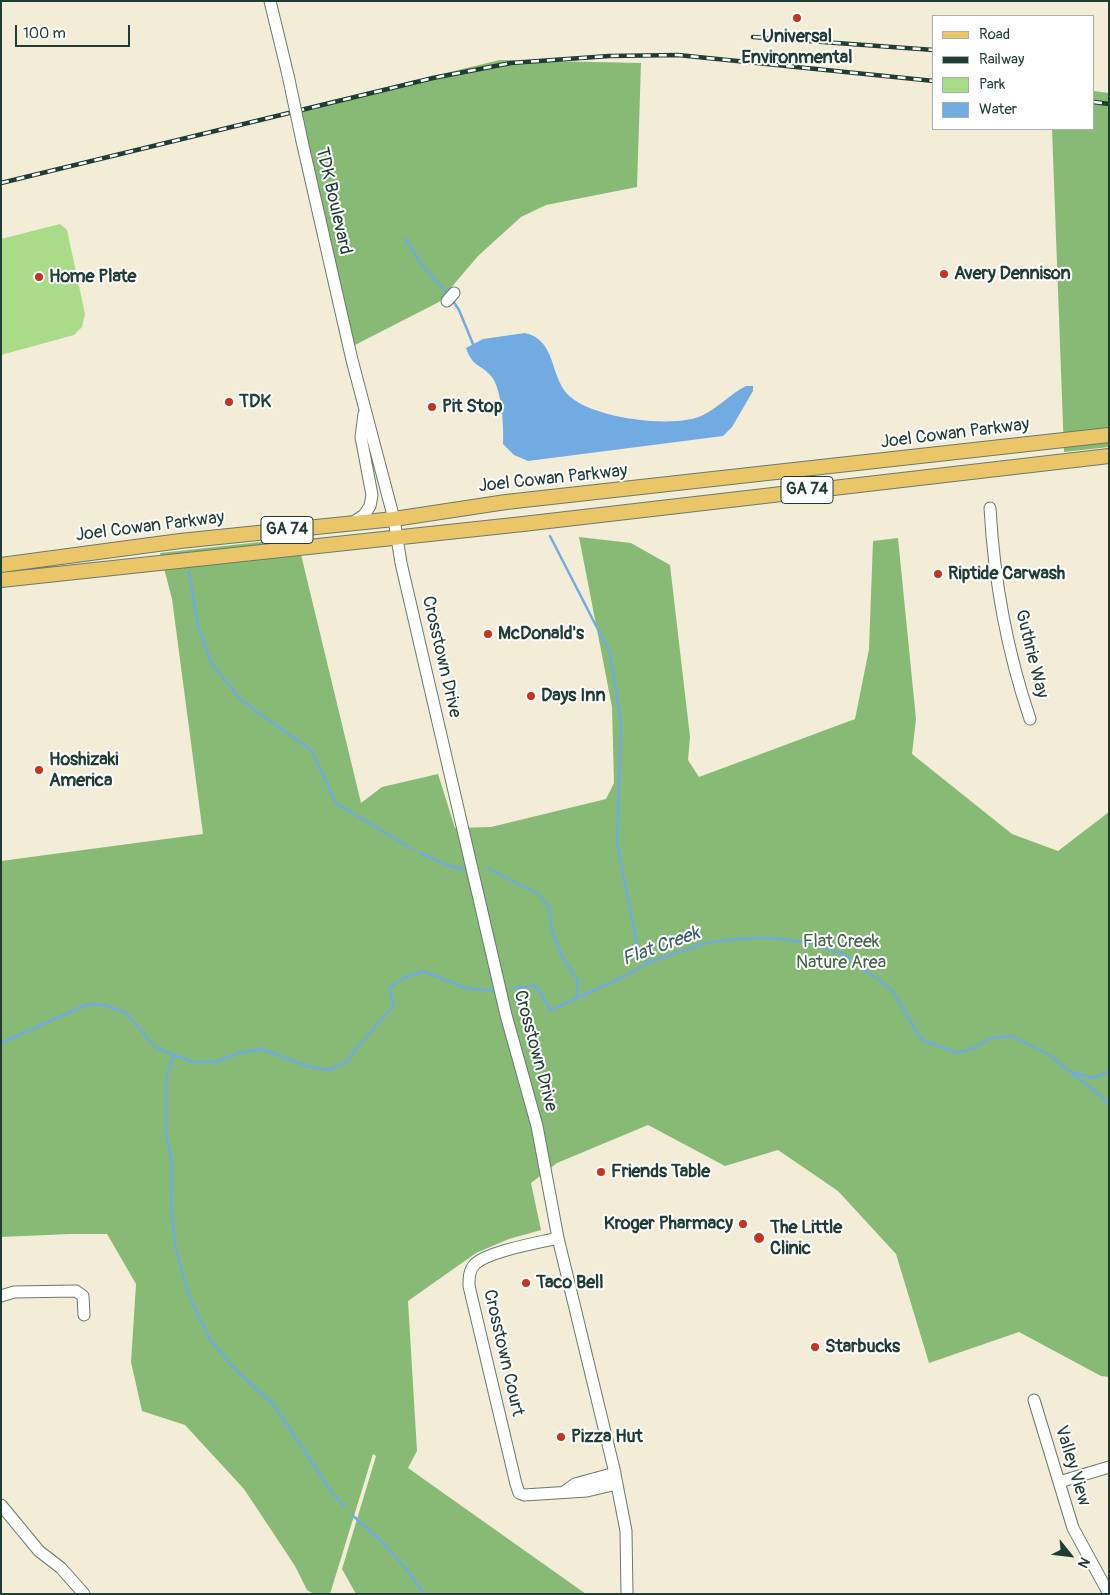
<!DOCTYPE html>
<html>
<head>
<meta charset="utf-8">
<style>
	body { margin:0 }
	#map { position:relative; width:1110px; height:1595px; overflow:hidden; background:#f3edd8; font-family:Pangolin,sans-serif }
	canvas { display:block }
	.frame { position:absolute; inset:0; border:2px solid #1f3d34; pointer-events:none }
	.legend { position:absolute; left:932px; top:15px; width:162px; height:115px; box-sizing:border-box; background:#fff; border:1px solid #a5b1ae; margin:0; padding:6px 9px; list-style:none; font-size:15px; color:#1f3d34 }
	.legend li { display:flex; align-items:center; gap:10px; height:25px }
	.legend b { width:25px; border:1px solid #a5b1ae }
	.north { position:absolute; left:1045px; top:1530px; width:50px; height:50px; -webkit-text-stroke:4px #fff; paint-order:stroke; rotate:119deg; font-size:14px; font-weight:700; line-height:20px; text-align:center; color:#1f3d34 }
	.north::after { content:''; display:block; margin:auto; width:18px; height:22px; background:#1f3d34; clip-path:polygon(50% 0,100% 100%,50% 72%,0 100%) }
	.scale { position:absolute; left:15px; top:25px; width:115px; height:22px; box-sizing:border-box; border:2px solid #1f3d34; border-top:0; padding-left:6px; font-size:15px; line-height:18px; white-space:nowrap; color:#1f3d34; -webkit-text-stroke:4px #fff; paint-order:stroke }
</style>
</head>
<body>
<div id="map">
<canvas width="1110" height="1595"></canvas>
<div class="frame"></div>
<ul class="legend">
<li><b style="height:6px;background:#eac669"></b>Road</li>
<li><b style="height:6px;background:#1f3d34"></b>Railway</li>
<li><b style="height:14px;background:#aadb89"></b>Park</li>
<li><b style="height:14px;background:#72abe1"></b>Water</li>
</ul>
<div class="north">N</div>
<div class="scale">100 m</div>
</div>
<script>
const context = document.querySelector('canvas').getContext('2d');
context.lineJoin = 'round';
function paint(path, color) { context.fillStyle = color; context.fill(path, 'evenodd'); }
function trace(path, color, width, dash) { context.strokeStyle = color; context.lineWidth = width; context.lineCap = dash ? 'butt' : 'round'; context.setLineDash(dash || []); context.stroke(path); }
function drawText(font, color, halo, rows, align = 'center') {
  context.font = font + ' Pangolin,sans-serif'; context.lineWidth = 4; context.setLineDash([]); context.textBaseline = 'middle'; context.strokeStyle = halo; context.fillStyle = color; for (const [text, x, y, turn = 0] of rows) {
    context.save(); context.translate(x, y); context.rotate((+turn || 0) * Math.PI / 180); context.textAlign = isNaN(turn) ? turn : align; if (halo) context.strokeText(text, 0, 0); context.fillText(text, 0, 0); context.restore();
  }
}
paint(new Path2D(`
	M60,224l7,6 18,84 -3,13 -8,8 -73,20v-116z`), '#aadb89');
paint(new Path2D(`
	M500,60l141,3 -4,124 -91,18 -25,12 -43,39 -39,46 -86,44 -58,-237z
	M1094,91l15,2v354l-45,5 -12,-323h42z
	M579,537l52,6 39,22 20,172 -2,23 11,17 156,-58 14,-70 4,-108 25,-3 18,181 -4,35 100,80 46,17 51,-39v565l-8,-1 -82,-44 -90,31 -33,-109 -58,-63 -60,-41 -53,16 -77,-41 -91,38 -26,20 10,47 -32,9 -33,14 -68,48 9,150 -9,17 178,126h-230l-14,-25 34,-113 -3,-2 -43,140h-16l-7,-4 -12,-24 -51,-77 -59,-64 -43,-14 -11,-49 5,-78 -29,-50h-37l-69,3v-376l202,-27 -31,-235 -12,-46 137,-15 64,265 21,-16 56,-13 17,54 36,-1 115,-28 8,-16 -2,-76z`), '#87bb75');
paint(new Path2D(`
	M525,333c29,7 25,36 39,57 18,28 109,39 137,26 16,-7 29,-22 45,-30h7v5l-21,36 -9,9 -195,25 -14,-6 -11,-11c1,-16 -1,-56 -12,-68 -11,-13 -18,-8 -25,-28l17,-9z`), '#72abe1');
trace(new Path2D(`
	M405,238l16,26 27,30
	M453,301l6,9 14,34
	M550,536l60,117 11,69 -4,121 20,101 10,19
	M189,571l9,56 14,37 29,36 71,51 24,52 76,46
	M420,853l27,12 18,5
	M487,868l51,26 11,13 3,24 10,25 16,25 -1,15
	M512,988l24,-2 15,24 76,-35 20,-12 58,-20 31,-4 38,-1 37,5 32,11 49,36 29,49 36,14 17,-5 17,-10 21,-2 36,18 53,42 8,9
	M1,1043l87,-39 17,1 21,8 30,35 37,14h23l22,-9 24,-4 45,17 22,4 19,-9 7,-11 39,-45 -5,-17 15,-10 19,-7 43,17 29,3
	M174,1054l-8,25v57l6,27 -1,47 5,40 13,46 22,45 26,30 37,34 59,89 12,13
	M1073,1075l3,-2 17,5 16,-7
	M351,1514l29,26 28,31 16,23`), '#72abe1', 2.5);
const minor = new Path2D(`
	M270,1l18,74
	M302,141l50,219 42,159 7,44 105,452 31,111 21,112 56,231 12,62 1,63
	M447,301l7,-8
	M990,508c4,72 17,143 40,211
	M352,523l12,-8 6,-9 2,-11 -11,-58 3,-23
	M558,1238c-20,5 -69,13 -83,26 -6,6 -6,14 -6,22l47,198 3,9 5,2 63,-4 30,-7
	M1,1296l13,-4 62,-1 7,5 1,19
	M1034,1400l39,128 36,66
	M1059,1482l50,-15
	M564,1492l11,-8 40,-11
	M1,1505l38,46 22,17 23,26`);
const major = new Path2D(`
	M1,565l179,-24 214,-22 112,-17 603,-67
	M1,580l522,-56 586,-68`);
trace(minor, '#697b6d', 13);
trace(major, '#697b6d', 16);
trace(minor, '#fff', 11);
trace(major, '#eac669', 14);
const rail = new Path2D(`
	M753,37l181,13
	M1094,102l15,2
	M1,183l432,-105 78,-15 98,-7 69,-1 256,26`);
trace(rail, '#1f3d34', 4.5);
trace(rail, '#fff', 2.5, [8]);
const minorBridge = new Path2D(`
	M288,75l14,66`);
trace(minorBridge, '#697b6d', 13, []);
trace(minorBridge, '#fff', 11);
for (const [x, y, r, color] of [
	[797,18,5,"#c8321e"],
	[944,274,5,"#c8321e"],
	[39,277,5,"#c8321e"],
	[229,402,5,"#c8321e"],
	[432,407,5,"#c8321e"],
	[938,574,5,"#c8321e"],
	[488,634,5,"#c8321e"],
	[531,696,5,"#c8321e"],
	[39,770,5,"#c8321e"],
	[601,1172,5,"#c8321e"],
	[743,1224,5,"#c8321e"],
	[759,1238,6,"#c8321e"],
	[526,1283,5,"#c8321e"],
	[815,1347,5,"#c8321e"],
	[561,1437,5,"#c8321e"]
]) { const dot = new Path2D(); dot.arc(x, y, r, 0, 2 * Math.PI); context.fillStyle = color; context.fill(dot); trace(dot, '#fff', 2); }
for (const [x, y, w] of [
	[807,490,52],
	[287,530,52]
]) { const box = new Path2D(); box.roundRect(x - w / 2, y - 13.5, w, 27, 4); context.fillStyle = '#fff'; context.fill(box); trace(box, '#1f3d34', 1); }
drawText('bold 16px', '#1f3d34', null, [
	["GA 74",807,490],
	["GA 74",287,530]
]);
drawText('bold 18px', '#1f3d34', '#fff', [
	["Universal",797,37,"center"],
	["Environmental",797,58,"center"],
	["Avery Dennison",954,274],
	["Home Plate",49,277],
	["TDK",239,402],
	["Pit Stop",442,407],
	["Riptide Carwash",948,574],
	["McDonald's",498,634],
	["Days Inn",541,696],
	["Hoshizaki",49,760],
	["America",49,781],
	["Friends Table",611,1172],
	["Kroger Pharmacy",733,1224,"right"],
	["The Little",770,1228],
	["Clinic",770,1249],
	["Taco Bell",536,1283],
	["Starbucks",825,1347],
	["Pizza Hut",571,1437]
], 'left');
drawText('18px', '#1f3d34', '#fff', [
	["TDK Boulevard",333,201,77],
	["Joel Cowan Parkway",955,434,-7],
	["Joel Cowan Parkway",553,479,-6],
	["Joel Cowan Parkway",150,527,-7],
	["Guthrie Way",1031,654,76],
	["Crosstown Drive",441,657,77],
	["Crosstown Drive",535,1051,75],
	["Crosstown Court",503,1353,77],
	["Valley View",1072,1466,73]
]);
drawText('18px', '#426449', '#fff', [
	["Flat Creek",841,942],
	["Nature Area",841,963]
]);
drawText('italic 19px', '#385e68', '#fff', [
	["Flat Creek",661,947,-20]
]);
</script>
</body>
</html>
